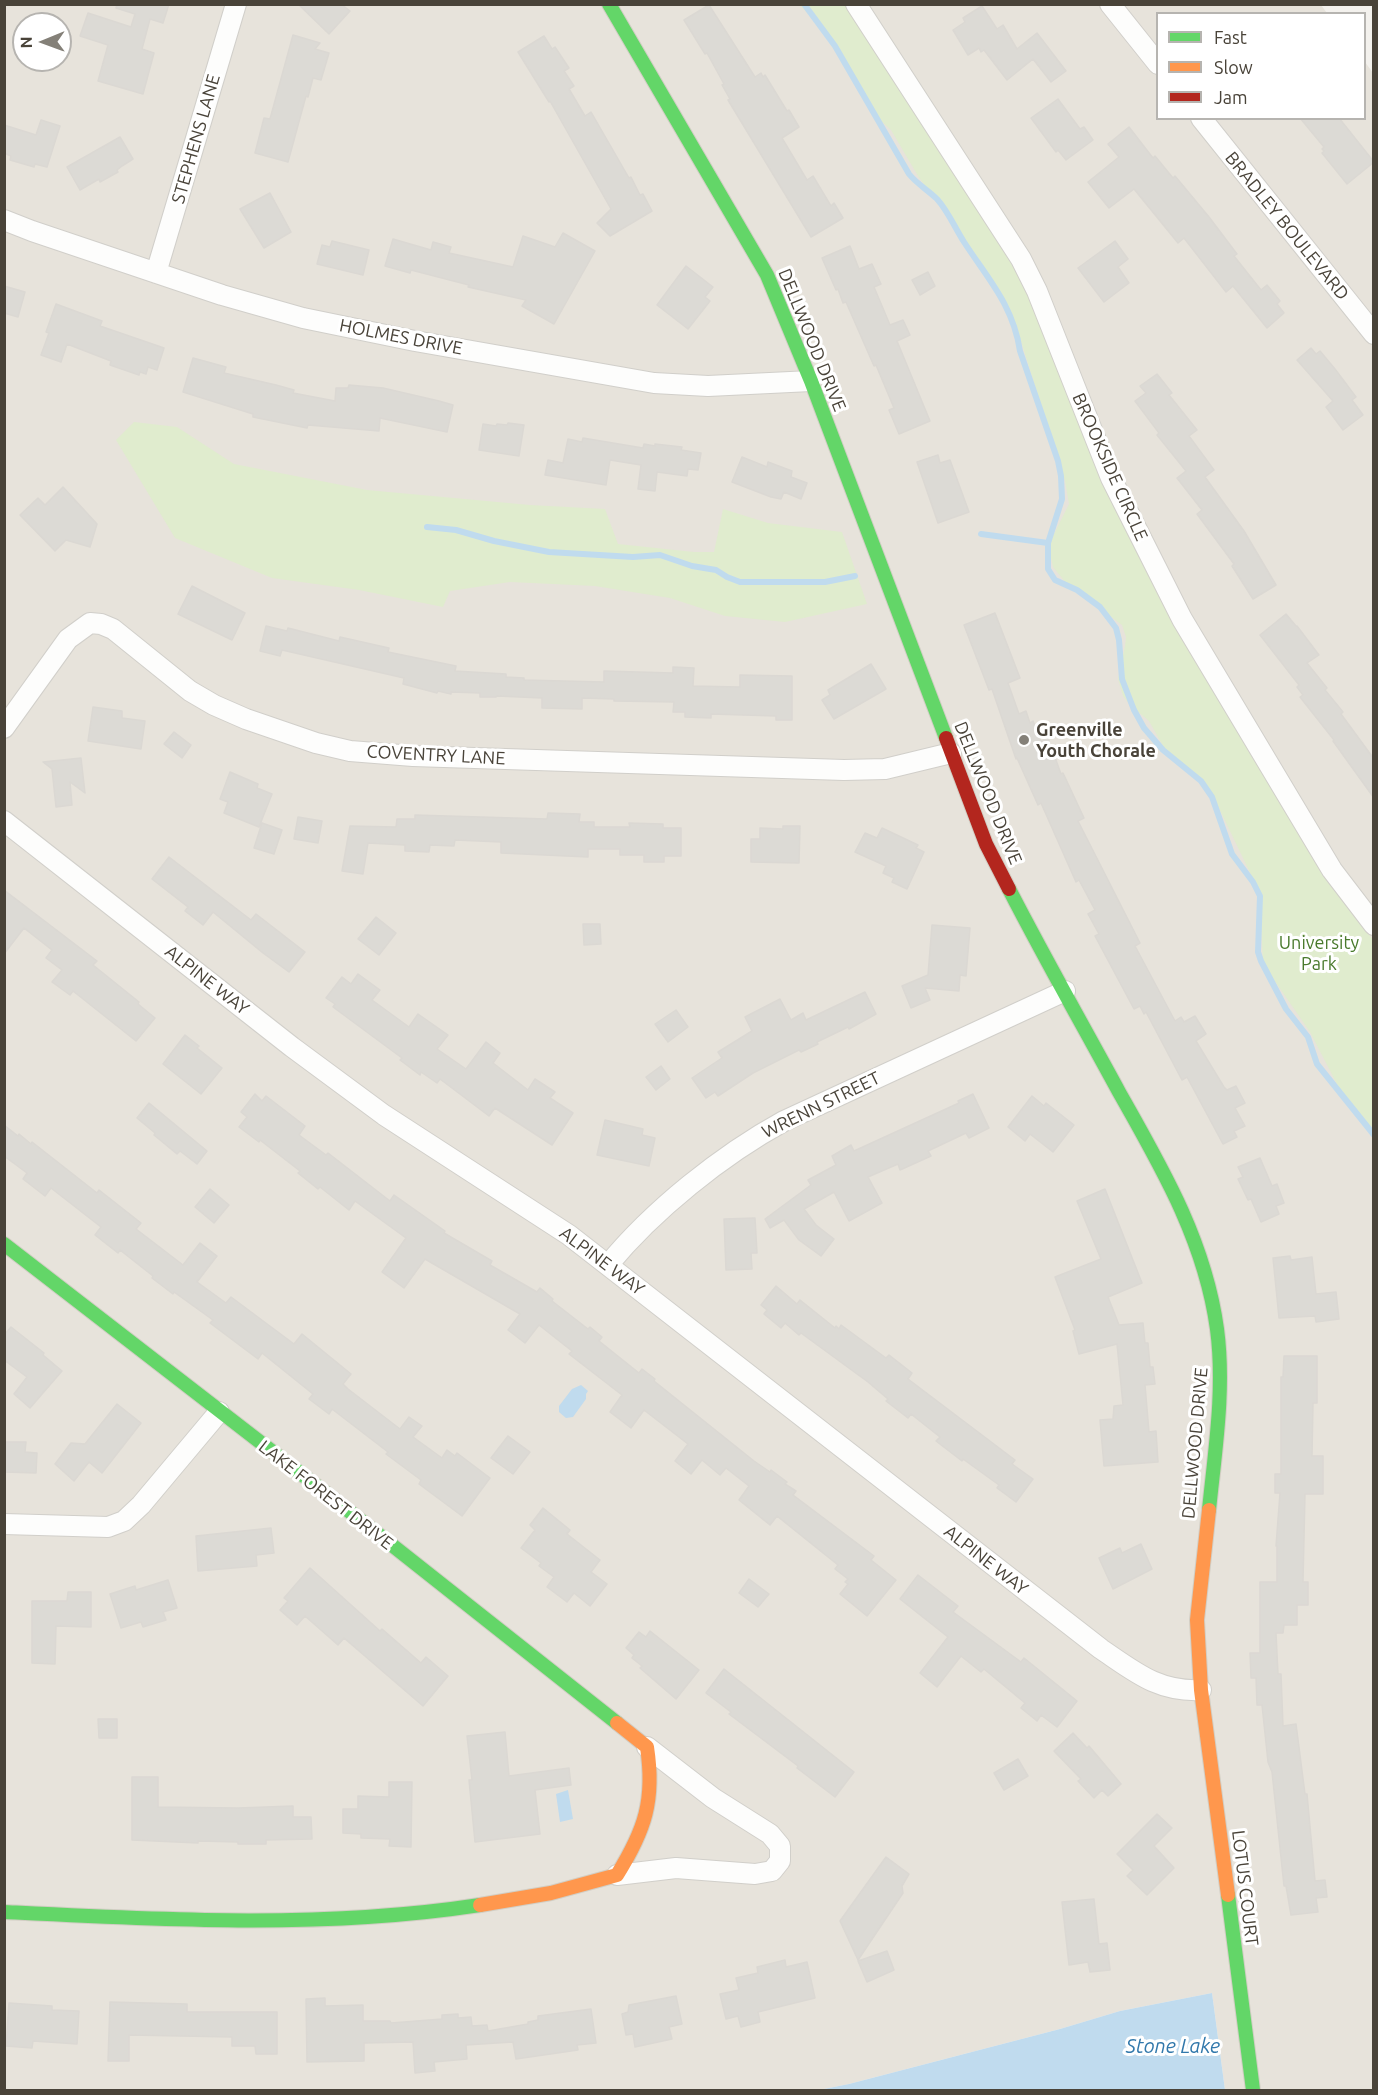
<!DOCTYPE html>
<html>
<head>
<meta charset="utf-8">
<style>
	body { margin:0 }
	#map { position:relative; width:1378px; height:2095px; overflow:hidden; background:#f3f1ed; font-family:Ubuntu,sans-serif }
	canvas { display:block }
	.frame { position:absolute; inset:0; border:6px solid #494339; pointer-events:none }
	.legend { position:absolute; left:1156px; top:12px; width:210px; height:108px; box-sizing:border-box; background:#fff; border:2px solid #b6b4b0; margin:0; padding:8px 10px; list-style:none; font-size:18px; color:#494339 }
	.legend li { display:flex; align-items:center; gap:12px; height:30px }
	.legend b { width:30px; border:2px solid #b6b4b0 }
	.north { position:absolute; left:12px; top:12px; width:60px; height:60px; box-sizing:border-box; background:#fff; border:2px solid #b6b4b0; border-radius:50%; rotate:269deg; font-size:16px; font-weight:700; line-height:24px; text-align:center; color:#494339 }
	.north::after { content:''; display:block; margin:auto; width:21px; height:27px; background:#848078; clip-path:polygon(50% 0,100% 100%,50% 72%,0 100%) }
</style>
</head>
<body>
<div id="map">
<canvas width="1378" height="2095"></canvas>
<div class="frame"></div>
<ul class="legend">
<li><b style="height:8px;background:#63d668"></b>Fast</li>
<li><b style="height:8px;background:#ff974d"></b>Slow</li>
<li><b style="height:8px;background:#b3261e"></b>Jam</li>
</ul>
<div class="north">N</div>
</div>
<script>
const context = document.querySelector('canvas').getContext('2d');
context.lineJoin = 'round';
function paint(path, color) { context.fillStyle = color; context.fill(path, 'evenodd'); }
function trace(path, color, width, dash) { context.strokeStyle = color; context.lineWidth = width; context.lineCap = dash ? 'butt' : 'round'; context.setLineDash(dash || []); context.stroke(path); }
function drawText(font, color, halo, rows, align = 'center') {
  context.font = font + ' Ubuntu,sans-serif'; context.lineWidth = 6; context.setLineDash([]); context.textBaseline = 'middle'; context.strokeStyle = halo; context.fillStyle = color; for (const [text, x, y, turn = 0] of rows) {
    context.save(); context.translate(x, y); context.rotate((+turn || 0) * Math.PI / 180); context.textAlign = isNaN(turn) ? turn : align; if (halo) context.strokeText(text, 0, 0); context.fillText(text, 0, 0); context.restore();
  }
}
paint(new Path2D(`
	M5,5h1316l6,8 -169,1v104h206l1,-56 8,11v2017h-148l-13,-97 -92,18 -60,18 -211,55 -30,6h-814zM24,24h36v36h-36z`), '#e7e3db');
paint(new Path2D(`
	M800,5h47l158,243 27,52 58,151 29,65 47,93 161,269 46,62v193l-34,-45 -29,-56 -47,-68 -3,-60 -5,-21 -38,-79 -10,-14 -40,-37 -18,-32 -19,-16 -7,-9 -5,-17 7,-33 1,-9 -4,-12 -56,-42 -13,-16 -2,-9 -1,-16 19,-38 -4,-23 -46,-146 -10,-23 -35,-57 -56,-79 -27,-46 -15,-14 -36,-60 -21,-30z
	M134,422l43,5 57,37 133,26 163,15 75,4 13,35 76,8h20l9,-43 45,14 74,9 25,72 -82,18 -60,-6 -55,-18 -75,-12 -85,-4 -60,9 -7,16 -84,-17 -87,-12 -97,-40 -59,-98z`), '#e0ecce');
paint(new Path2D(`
	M581,1385l7,6 -2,3v5l-13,18 -7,1 -7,-6v-6l13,-17z
	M568,1790l5,29 -13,3 -4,-28z
	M1212,1993l13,97h-406l30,-6 211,-55 60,-18z`), '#c0dbee');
trace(new Path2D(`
	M804,4l31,42 74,128c8,10 19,16 28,25 11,12 18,29 27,43 24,37 49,63 56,109l38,110 3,15 1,23 -14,44v26l7,11 22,10 23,17 16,21 3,12 3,39 12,31 10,18 19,22 38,31 11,16 20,57 21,28 7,14 -2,56 3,9 25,48 22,28 9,27 57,71
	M427,527l29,3 38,11 55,11 84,5 27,-2 32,11 24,4 11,7 13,5h85l30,-6
	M981,534l67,9`), '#c0dbee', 6);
const building = new Path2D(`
	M117,4h52l-6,19 -13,-4 -8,30 12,4 -11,41 -45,-13 10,-36 -28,-9 8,-23 43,14 4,-13 -19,-6z
	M298,4h43l9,7 -21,23z
	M709,5l46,72 6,-4 2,4 2,-2 22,36 2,-1 10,17 -17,11 25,42 6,-4 18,30 3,-3 9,15 -32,19 -83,-137 2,-1 -8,-14 2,-1 -17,-31 -2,1 -21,-34z
	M982,6l15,23 6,-4 14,24 20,-16 29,38 -15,11 -18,-23 -26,21 -23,-30 -3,2 -2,-4 -11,7 -15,-25 12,-8 -2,-4z
	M293,35l27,8 -5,6 14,4 -8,27 -8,-2 -5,19 -2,-1 -18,66 -33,-9 9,-35 6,1z
	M544,36l8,13 3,-2 14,21 -5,3 10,15 -5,3 16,27 6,-4 38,66 2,-1 9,18 3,-1 9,17 -42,25 -13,-13 14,-14 -61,-108 -1,1 -31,-50z
	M1058,99l22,30 4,-2 9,13 -27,20 -8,-10 -2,2 -25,-34z
	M1300,118h39l35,44 -27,22 -25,-31 2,-2 -2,-2 2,-2z
	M41,120l19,6 -13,41 -12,-3 -1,3 -24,-7 1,-4 -7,-3v-28l32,10z
	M1129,127l24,31 2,-2 18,22 2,-2 34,41 28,37 -3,2 27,34 6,-5 13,16 -3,3 7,9 -17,15 -34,-42 -7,6 -42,-54 -6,5 -44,-54 -25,19 -21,-26 31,-25 -11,-13z
	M120,137l13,22 -11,7 -5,4 1,2 -18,10 -1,-3 -19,11 -13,-23z
	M270,193l21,39 -27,16 -24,-39z
	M563,233l32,18 -41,73 -32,-18 4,-6 -58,-13 1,-2 -58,-15 -1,3 -25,-7 8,-27 38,11 2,-8 18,5 -2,6 64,14 10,-31 32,11z
	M332,241l37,9 -6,25 -46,-11 5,-19 8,2z
	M1115,241l13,18 -10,8 11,16 -25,19 -26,-34z
	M850,246l9,23 13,-5 9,20 -7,3 16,38 13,-5 7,15 -13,6 33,80 -31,13 -10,-24 5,-2 -18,-43 -2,1 -28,-64 -3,1 -5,-14 -2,1 -14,-32z
	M686,266l27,21 -8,10 5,4 -22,28 -31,-24z
	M928,272l7,14 -15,9 -8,-15z
	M4,286l21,6 -7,25 -14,-4z
	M56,304l46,17 -2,5 64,22 -7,22 -9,-3 -2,7 -6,-2 -1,3 -29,-10 1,-4 -44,-17 -6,18 -20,-7 8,-22 -3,-1z
	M1311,348l5,6 4,-3 15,18 21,28 -4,3 11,15 -20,15 -17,-23 7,-6 -36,-41z
	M193,358l33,9 -2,6 52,12 18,5 -1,3 42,8 1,-13h12l1,-3 34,3 56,13 14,4 -6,27 -67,-14 -1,13 -71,-6 -1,3 -54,-11v-3l-70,-22z
	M1157,374l15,19 -3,2 28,35 -8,6 25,34 -9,7 39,54 32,54 -23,14 -21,-33 2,-2 -37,-50 5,-4 -25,-32 9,-7 -29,-36 2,-2 -24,-32 11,-8 -6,-7z
	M508,423l16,2 -5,31 -40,-6 4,-26 13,2 1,-2 10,1z
	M583,438l60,10 1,-4 11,2v-2l27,3 -1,3 20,3 -3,17 -10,-1 -1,7 -30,-4 -2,19 -17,-2 3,-24 -31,-5 -4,25 -61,-10 3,-15 15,3 5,-24 14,3z
	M938,455l2,8 10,-3 19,52 -31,11 -21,-61z
	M742,457l25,10 1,-5 24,9 -1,6 16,6 -6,16 -17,-7 -3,7 -10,-2 -39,-15z
	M63,487l34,37 -7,23 -24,-7 -11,11 -35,-36 18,-17 7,7z
	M192,586l53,27 -13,27 -54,-26z
	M995,613l25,65 -12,5 11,31 7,-3 4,12 3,-2 8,20 7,-3 13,36 2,-1 21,45 -6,3 62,122 -5,3 40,75 6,-4 3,5 11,-6 11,18 -10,7 28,46 3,3 9,-4 9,17 -10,5 10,18 -11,5 3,6 -14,7 -36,-67 -5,3 -36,-68 -2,2 -4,-8 -6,3 -39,-73 4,-2 -11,-20 7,-4 -16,-30 -3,2 -35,-79 -3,2 -21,-47 -1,1 -24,-70 -3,1 -25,-65z
	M1286,614l10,12h1l22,29 -12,8 20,25 -2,2 18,22 -2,2 33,45v39l-41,-57 1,-1 -34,-43 3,-2 -6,-8 2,-2 -39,-50z
	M266,626l21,5 1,-3 51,13 1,-4 49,11 -1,4 68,14 -1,5 51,3v3l18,1v2l80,2v-11l69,2v-6l21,1 -1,18 47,1v-12l52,1v44h-16v-4l-65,-2v4l-26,-1v-5h-12l1,-10 -60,-1v-2l-32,-1v11l-40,-1v-10l-45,-2 -1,1h-16v-4l-29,-1v2l-13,-3 -1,2 -34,-9 1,-6 -122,-28 -2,6 -20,-5z
	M871,664l15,25 -52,30 -12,-19 8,-5 -2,-5z
	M93,707l29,4v7l23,3 -4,28 -53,-8z
	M174,732l17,13 -9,13 -18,-14z
	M81,758l4,35 -15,-11 2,23 -16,2 -4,-38 -9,-7z
	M230,772l28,12 -1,4 15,6 -13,33 -35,-14 4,-11 -8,-3z
	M548,813l32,1 -1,8h15v5h36l-1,-4 34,1v4h18v28h-17v6h-20v-7h-24v-6h-32v8l-87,-4v-11l-46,-2 -1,6 -24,-1 -1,7 -24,-1v-6l-37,-2 -5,31 -21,-3 8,-45 46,1 1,-8h18v-4l132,4z
	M298,817l24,4 -4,22 -24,-4z
	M262,823l20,7 -8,24 -20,-6z
	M783,826h17l-1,37 -48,-1v-23h9v-11l23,1z
	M882,828l36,17 -2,3 8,4 -17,37 -15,-7 2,-4 -11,-5 3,-7 -31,-14 10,-19 12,5z
	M169,857l82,63 5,-6 49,38 -16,20 -26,-19 -50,-41 -10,13 -18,-14 3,-4 -36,-28z
	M4,890l93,71 -4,4 46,37 -1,2 17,14 -19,23 -63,-50 -3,4 -18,-13 10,-12 -16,-12 6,-8 -28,-22 -20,26z
	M376,917l20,16 -17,22 -21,-16z
	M583,924h17l1,20 -17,1z
	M932,925l38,3 -4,48 -6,-1 -1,16 -34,-3 5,12 -19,8 -9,-22 26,-11z
	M358,974l22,16 -8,10 37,27 9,-13 30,21 -11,14 29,20 20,-27 14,11 -7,10 35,27 7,-11 20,13 -5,6 23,15 -21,32 -57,-37 -6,8 -49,-37 -3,4 -16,-11 -1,3 -20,-15 2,-2 -69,-51 2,-3 -9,-6 16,-21 9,7z
	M865,992l11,22 -27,15 -1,-2 -31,15 1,2 -17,8 -2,-2 -46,23 -35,23 -3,-4 -9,6 -14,-20 30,-20 -4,-6 34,-21 -7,-14 35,-18 11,21 12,-7 3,7z
	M676,1010l12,17 -20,15 -13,-18z
	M185,1035l14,11 -2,2 25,20 -21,26 -38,-30z
	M661,1066l9,13 -14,11 -10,-13z
	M255,1094l7,7 4,-5 39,30 -6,9 27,20 2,-2 62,48 4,-6 51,36 -1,2 48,28 -2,4 47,27 3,-4 13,11 -1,2 36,28 2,-2 12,10 -3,4 40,32 3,-4 13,10 -1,2 100,80 16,11 1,-2 16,12 -2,2 11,7 -3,4 81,61 -3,4 25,20 -29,36 -27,-22 8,-10 -3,-2 3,-3 -13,-10 3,-4 -61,-49 -7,9 -31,-25 10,-14 -23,-18 -6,7 -18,-15 -11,14 -16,-13 13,-17 -44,-34 -13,18 -21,-16 12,-17 -53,-41 3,-3 -33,-26 -14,18 -17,-13 12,-16 -95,-55 -21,29 -22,-16 24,-34 -51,-37 -6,9 -29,-23 -2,2 -20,-16 2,-2 -40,-31 -1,2 -20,-15 8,-10 -6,-5z
	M973,1094l16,34 -20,10 -3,-5 -38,18 3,5 -31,14 -2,-6 -30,13 14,26 -33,18 -15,-29 -30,17 12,16 18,14 -13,17 -22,-16 -15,-20 -14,8 -5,-9 46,-34 -3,-5 28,-15 -4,-9 19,-11 3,6 105,-48 -1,-2z
	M1032,1096l12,10 2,-3 28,22 -21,27 -23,-18 -5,7 -17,-14z
	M149,1103l58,48 -10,13 -17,-13 -3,3 -23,-19 1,-2 -18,-15z
	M605,1120l38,9 -1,6 13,3 -6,28 -52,-11z
	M4,1125l14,11 1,-2 12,10 1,-2 65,51 2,-3 42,33 -5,6 47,36 17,-22 17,13 -20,26 29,21 5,-6 63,47 8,-10 49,40 -8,10 5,5 52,40 9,-12 13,9 -9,11 29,21 5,-8 8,6 2,-3 33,25 -28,38 -43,-32 2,-4 -35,-26 2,-2 -56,-43 -3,5 -20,-15 4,-5 -51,-41 -4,6 -48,-36 3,-3 -39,-28 -1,2 -21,-16 1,-2 -33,-26 -2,3 -23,-18 6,-8 -50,-39 -6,8 -22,-17 4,-6 -23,-17z
	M1260,1158l12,28 5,-2 7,19 -8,3 3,8 -18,8 -10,-23 -3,1 -10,-21 5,-2 -5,-10z
	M210,1189l19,16 -15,18 -19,-16z
	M1105,1189l37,94 -34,14 11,28 24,-2 2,20h3l2,24h3l2,17 -10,1 4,47 7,-1 2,31 -54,4 -4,-46 13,-1 1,-13 9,-1 -6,-61 -38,10 -6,-23 2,-1 -20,-53 46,-18 -24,-58z
	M755,1218l2,35h-6l1,16 -26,1 -2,-51z
	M1290,1256l1,4 21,-3 4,37 20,-2 3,27 -23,3 -1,-6 -36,2 -6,-60z
	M776,1286l21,18 3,-4 35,28 1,-2 3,3 2,-4 45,33 3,-3 23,18 -4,6 107,81 -3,4 21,15 -17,23 -19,-14 2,-3 -36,-26 -1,2 -26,-20 4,-4 -29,-23 -3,4 -22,-17 2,-2 -20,-17 -67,-49 -2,2 -14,-12 -4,5 -17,-14 3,-4 -6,-5z
	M11,1327l33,26 -1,2 19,16 -32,37 -16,-14 13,-17 -23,-17v-25z
	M1284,1356h33v47h-4l-1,53h11v38h-18l-2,88h5v23h-11v20h-13l-1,8h-7l2,41h3l2,52 13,-2 9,70h2l8,87 10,-1 2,17 -11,1 2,14 -27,3 -5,-29h-2l-12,-114 -4,-10 -6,-57h-5l-1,-27h-5l-1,-25h10v-71h17v-36h-1l4,-53h-5v-19h6v-97h2z
	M117,1404l24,19 -39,50 -13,-11 -15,19 -19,-17 16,-21 14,1z
	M508,1436l22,16 -17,22 -22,-16z
	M4,1442h22l-1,10 12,1 -1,20 -32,-1z
	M543,1508l27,22 -3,4 33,26 -9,12 16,12 -17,22 -16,-13 -7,9 -20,-15 7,-10 -15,-11 2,-3 -20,-15 14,-18 -5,-5z
	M271,1528l3,25 -18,2 1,11 -59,5 -2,-35z
	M1141,1544l11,25 -39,20 -14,-31 21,-10 2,5z
	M310,1568l70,63 2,-2 39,34 5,-6 22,19 -25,30 -79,-68 -6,7 -33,-29 -8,9 -17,-15 8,-9 -4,-3z
	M918,1575l40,31 -5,6 68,50 3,-4 53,43 -20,26 -16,-12 -4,6 -16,-13 4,-5 -41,-34 -3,3 -20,-16 -24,31 -17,-14 28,-36 -48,-38z
	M749,1579l20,15 -11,13 -19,-14z
	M168,1580l9,28 -14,4 3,8 -23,7 -2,-5 -20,6 -11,-34 25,-8 1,4z
	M68,1592h23v35l-35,-1 -1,38 -23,-1v-62h35z
	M650,1631l49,39 -23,29 -36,-31 2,-2 -10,-8 2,-3 -8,-7 13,-16 7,5z
	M724,1669l130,103 -19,25 -38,-29 1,-2 -69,-52 2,-2 -25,-19z
	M98,1719h19v19h-18z
	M505,1732l4,44 60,-8 2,17 -36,5 5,44 -65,8 -6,-62h3l-5,-44z
	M1073,1733l14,15 2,-2 32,38 -13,12 -6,-6 -8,8 -16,-17 3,-2 -27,-28z
	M1018,1759l10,17 -24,14 -10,-17z
	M132,1777h26v30l80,1 55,-2v11h18l1,22 -46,1v4h-28v-2l-40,-1v2l-66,-3z
	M389,1782h23l-1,65 -22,-1 1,-7 -29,-1v-4l-18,-1v-24h15v-13l31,1z
	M1157,1814l15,14 -18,18 20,22 -27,27 -20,-19 6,-6 -16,-16z
	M886,1857l23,17 -7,12 1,7 -45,67 -18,-39z
	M1094,1899l5,45 8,-1 3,27 -20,2 -2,-10 -19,3 -7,-63z
	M887,1951l7,19 -27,12 -9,-21z
	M785,1960l1,7 21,-5 8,36 -57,14 2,10 -19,5 -3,-11 -12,3 -6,-25 19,-4 -3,-12 22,-5 -1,-6z
	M676,1996l6,28 -13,3 3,12 -37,8 -2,-13 -7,1 -4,-21 6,-2 1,-7z
	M325,1998v8l38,-1v16h27l1,2 51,-4v-4l16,-1v4l13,-1 1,9 15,-1 1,6 40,-7v-2l10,-2v-4l53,-7 5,34 -19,2 1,5 -62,9 -3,-17 -47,3 1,14 -33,3 1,9 -20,2 -2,-31 -49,1v18l-57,1 -1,-63z
	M110,2002l77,2v8h90v42h-21l-1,-8h-23v-9l-103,-2v26h-21z
	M9,2003l43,3v4l27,1 -2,33 -44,-3 -1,7 -26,-2z`);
paint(building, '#dcdad5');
trace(building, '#dbd8d3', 1.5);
const street = new Path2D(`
	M856,4l165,255 16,32 74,187 71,141 150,251 42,55
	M1110,4l48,60
	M1201,118l173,216
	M4,220l28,11 190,64 81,23 112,23 239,42 54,3 103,-5
	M156,273l80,-269
	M4,728l64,-89 22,-16 11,1 12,5 77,62 24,14 32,14 70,24 34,8 63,5 431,14 41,-1 66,-16
	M4,821l288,226 92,68 185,120 532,414c34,23 57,43 100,41
	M608,1265c45,-55 114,-110 176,-144l281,-130
	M4,1524l104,3 16,-6 17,-16 78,-93
	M617,1875l59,-7 79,6 17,-3 8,-10v-15l-10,-12 -57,-36 -66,-51`);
const fast = new Path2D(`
	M609,4l158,271 44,106 135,357
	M1009,889c35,68 73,135 110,203 43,76 86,149 98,237 8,60 -2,121 -8,181
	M4,1244l331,256 282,223
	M1228,1895l25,195
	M4,1912c158,8 319,17 476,-7`);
const slow = new Path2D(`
	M1209,1510l-12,110 4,70 27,205
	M480,1905l71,-12 66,-18c28,-45 38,-75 30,-128l-30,-24`);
const jam = new Path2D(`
	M946,738l40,106 23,45`);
trace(street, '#d1cfca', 22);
trace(fast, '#d2cec4', 16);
trace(slow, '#d2cec4', 16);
trace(jam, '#d2cec4', 16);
trace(street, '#fdfdfc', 20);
trace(fast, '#63d668', 14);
trace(slow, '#ff974d', 14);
trace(jam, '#b3261e', 14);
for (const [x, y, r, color] of [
	[1024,740,6,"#848078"]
]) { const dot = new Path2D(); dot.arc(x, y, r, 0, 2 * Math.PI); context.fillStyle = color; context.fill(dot); trace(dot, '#fff', 2); }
drawText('18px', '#494339', '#fff', [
	["STEPHENS LANE",196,139,-74],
	["BRADLEY BOULEVARD",1287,226,51],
	["HOLMES DRIVE",401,337,11],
	["DELLWOOD DRIVE",812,340,68],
	["BROOKSIDE CIRCLE",1110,467,66],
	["COVENTRY LANE",436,755,3],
	["DELLWOOD DRIVE",988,793,68],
	["ALPINE WAY",207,980,38],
	["WRENN STREET",821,1105,-26],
	["ALPINE WAY",602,1261,37],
	["DELLWOOD DRIVE",1195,1443,-85],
	["LAKE FOREST DRIVE",326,1495,38],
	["ALPINE WAY",986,1560,38],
	["LOTUS COURT",1245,1888,83]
]);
drawText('bold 18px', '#494339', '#fff', [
	["Greenville",1036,730],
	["Youth Chorale",1036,751]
], 'left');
drawText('18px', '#497a2c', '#fff', [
	["University",1319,943],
	["Park",1319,964]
]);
drawText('italic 20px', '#3178ab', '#fff', [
	["Stone Lake",1173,2046]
]);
</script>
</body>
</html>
